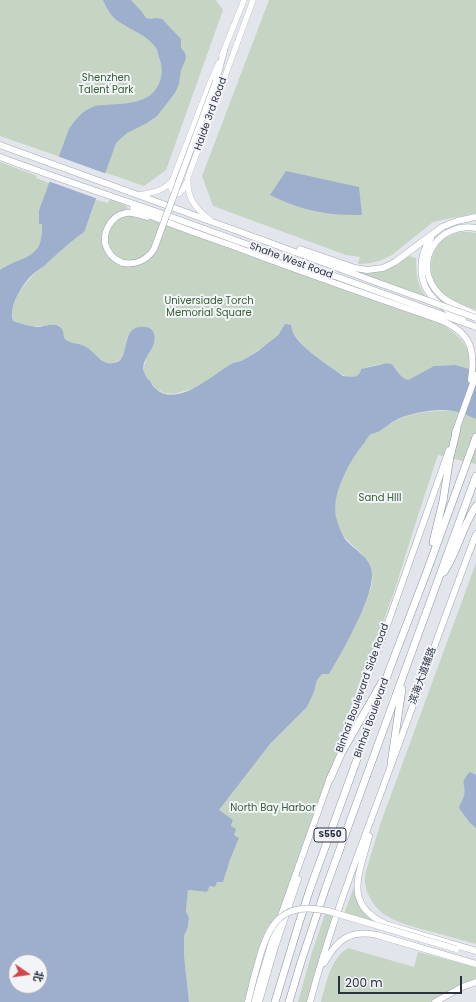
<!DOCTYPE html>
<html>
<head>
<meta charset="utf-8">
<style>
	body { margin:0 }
	#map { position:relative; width:476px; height:1002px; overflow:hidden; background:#e2e5eb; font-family:Poppins,"Noto Sans SC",sans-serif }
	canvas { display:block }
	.north { position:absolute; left:8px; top:954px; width:40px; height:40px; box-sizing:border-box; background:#f2f4f8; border:1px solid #a2a6b0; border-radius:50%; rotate:103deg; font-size:11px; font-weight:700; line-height:16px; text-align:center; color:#2a3044 }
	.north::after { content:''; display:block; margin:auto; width:14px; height:18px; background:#d2454b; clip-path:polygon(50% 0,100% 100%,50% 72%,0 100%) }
	.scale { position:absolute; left:338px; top:976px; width:124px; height:18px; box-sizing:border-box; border:2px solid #2a3044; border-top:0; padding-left:5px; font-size:12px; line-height:14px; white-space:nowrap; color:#2a3044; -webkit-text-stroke:3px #f2f4f8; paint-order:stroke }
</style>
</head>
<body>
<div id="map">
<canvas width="476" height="1002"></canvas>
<div class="north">北</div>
<div class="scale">200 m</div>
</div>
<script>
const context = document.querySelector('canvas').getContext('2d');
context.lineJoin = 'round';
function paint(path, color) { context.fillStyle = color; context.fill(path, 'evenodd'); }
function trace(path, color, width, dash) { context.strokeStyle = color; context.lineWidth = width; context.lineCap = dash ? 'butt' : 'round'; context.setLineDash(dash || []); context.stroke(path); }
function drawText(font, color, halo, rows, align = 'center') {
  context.font = font + ' Poppins,"Noto Sans SC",sans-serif'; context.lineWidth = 4; context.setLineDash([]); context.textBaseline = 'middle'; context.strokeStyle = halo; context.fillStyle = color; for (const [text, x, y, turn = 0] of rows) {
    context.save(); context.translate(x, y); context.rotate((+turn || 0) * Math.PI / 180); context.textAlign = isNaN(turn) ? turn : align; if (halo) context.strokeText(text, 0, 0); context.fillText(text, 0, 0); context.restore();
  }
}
paint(new Path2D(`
	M0,0h217l-1,1 5,6 2,3 -57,160 -22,16 -144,-50z
	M269,0h207v213l-43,9 -41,33c-11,6 -22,9 -34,9l2,-7 -14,-2 -133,-49 -11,-30z
	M0,162l37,14 -1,2 13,5 -10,27v14h3v13l-6,14 -6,5 -25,10 -5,4z
	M110,199l17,7 1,5 21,8 291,104c15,10 25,16 30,34l6,2v105l-38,-9 -19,57 -24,77 -114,322 -15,19 -7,18 -14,54h-56l-5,-47v-19l4,-9 1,-9 -3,-7 2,-21 19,2c4,-8 8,-11 16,-10l7,-22 9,-22 -5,-3 -3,-9 2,-6 -15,-9 52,-67 37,-37 7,-15 3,-12 5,-6h7c11,-18 21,-37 30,-57 5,-11 15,-30 13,-43 0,-3 -2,-5 -4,-8 -2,-4 -4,-10 -7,-13 -10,-10 -18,-14 -23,-28 -10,-28 7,-56 23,-78 3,-4 6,-10 9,-13 3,-1 6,-1 9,-3 6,-3 11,-8 18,-11 17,-8 38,-10 57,-9l1,-46 -21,1 -26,14c-8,-3 -11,-9 -16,-16 -6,-2 -23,3 -31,5 -4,20 -29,-1 -37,-7 -6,-4 -12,-8 -17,-13 -6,-6 -12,-13 -16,-20l-12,6 -35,25 -12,3 -27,20 -10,5 -21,6 -10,-1 -8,-4 -12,-16v-7l3,-10 7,-13 1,-7 -28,1c-2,12 -2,25 -16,26 -4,0 -8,-1 -11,-4 -6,-4 -11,-11 -17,-13 -5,-3 -12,-2 -17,-6 -5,-4 -2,-12 -9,-15 -6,-1 -13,1 -18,1 -5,1 -21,-2 -24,-5 -3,-2 -3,-5 -3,-8 2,-29 43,-57 64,-75l8,-6 1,-2 11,-30 12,3z
	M461,232h8l7,1v77c-13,-5 -27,-9 -36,-20 -14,-15 -11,-41 6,-52 5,-3 10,-5 15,-6z
	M409,256l7,2c0,16 1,26 10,39l-72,-26c24,3 36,-2 55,-15z
	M476,563v381c-16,-4 -31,-9 -47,-13 -24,-7 -50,-11 -61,-37 -3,-8 -4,-15 -2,-23l15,-49z
	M354,887c3,17 8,26 23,36l-33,-9z
	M325,914l10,2 -27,86h-10l14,-50z
	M348,948l66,19 4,-15 58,15v11l-46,24h-109c5,-18 9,-43 27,-54z`), '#c6d5c3');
paint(new Path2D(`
	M103,0h28l11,12 4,6 4,1 6,-1 6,1 19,20v9l4,5 1,4 -1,4 -4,9 -2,14 -4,9 -18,23 -10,7 -20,10 -11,10 -31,87 -1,2 -8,6c-11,9 -22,18 -32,28 -5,3 -10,7 -14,11 -8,9 -17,23 -18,35 0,4 -1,8 4,10 6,2 14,4 21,5 6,0 18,-5 23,0 5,3 2,10 6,13 6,4 14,3 20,7 8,4 12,14 22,16 28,4 7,-40 38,-36 8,1 10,9 8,16 -3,10 -15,20 -9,31 1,3 3,5 5,7 2,3 3,6 6,8 21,19 57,-14 75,-25 4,-2 9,-2 14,-5 9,-5 17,-11 24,-17 4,-3 8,-5 10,-8 2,-3 4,-7 6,-10l6,1c1,19 38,40 52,51 9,1 16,3 18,-7l18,-4 8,-2 5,1c5,7 8,13 16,16l26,-14 21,-1 21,6v48c-7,-3 -15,-7 -23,-8 -17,-3 -42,2 -57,9 -6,3 -11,8 -18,12 -2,1 -6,1 -8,3 -2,1 -4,5 -5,7 -8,10 -15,20 -20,31 -6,13 -12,28 -9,44 2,8 5,15 9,22 10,12 26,18 27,35 0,15 -7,30 -13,44 -9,19 -19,38 -30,56h-7l-5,6 -3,12 -7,15 -37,37 -51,66 14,10 -2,6 5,3 -2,6 5,3 -9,22 -7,22h-6l-2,5 -5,-1 -3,6 -19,-2 -2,21 3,7 -1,9 -4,9v19l5,47h-189v-732c23,-16 43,-8 42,-46h-3v-14l30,-81c6,-9 13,-18 24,-22 3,-2 8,-2 12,-2 21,-2 47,0 55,-24 3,-9 2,-15 -1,-24 -1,-3 -1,-6 -3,-9 -9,-14 -29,-19 -42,-30 -5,-5 -8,-12 -11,-18zM16,962h24v24h-24z
	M286,171l73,16 3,28c-33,1 -63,-5 -92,-20z
	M470,772l6,3v53l-6,-5 -11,-15c1,-5 4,-8 5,-12 3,-12 -6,-12 6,-24z`), '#9dafcc');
paint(new Path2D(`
	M57,156l50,18 -9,25 -50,-18z`), '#e2e5eb');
const secondary = new Path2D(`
	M222,55l22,-55
	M173,180l-2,8c6,12 12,3 15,-5
	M139,195c13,-2 26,-4 34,-16l37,-96 9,-20
	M211,221c-15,-12 -25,-23 -23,-44l65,-177`);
const primary = new Path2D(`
	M216,81l8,-30
	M0,145l265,96 111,41
	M0,157c54,20 108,38 163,57 104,37 208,76 313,113
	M133,208c32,15 66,26 100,38 68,26 138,50 207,74 30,12 36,29 31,60
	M476,228c-36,-6 -63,31 -41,61 10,14 26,18 41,26
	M431,238c-13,19 -14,45 4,62 8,8 18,14 28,19
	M300,249l55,19 12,2 16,-2 12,-6 47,-35 15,-6 19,-4
	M123,263c-6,-3 -11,-5 -14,-11 -10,-15 0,-36 17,-39 7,-1 15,2 21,4
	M455,433l21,-58
	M341,749l48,-129 60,-170
	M369,836c-9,37 -28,69 19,89l88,26
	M324,963c13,-23 26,-34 53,-28l99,29
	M254,1002l18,-61 59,-166
	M259,1002l16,-55 23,-68
	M310,1002c19,-72 46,-142 72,-212 31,-86 62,-171 94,-256
	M435,1002l27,-15 14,-5`);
const highway = new Path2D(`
	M433,542l10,-41 7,-44 7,-28
	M444,572c14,-21 18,-45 32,-66
	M391,764l11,-75
	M330,779l12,-27 40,-70
	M275,1002l24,-79 11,-34 80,-221 36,-94 50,-137
	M289,1002l12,-40 25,-75 150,-411`);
trace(secondary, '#a7abb6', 6);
trace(primary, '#a1a8b7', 7);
trace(highway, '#8990a2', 8);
trace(secondary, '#fff', 5.5);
trace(primary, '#fff', 6);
trace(highway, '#fff', 7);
const primaryBridge = new Path2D(`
	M123,263c14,2 24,-3 31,-14l62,-168
	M376,282l100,36
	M248,1002c3,-13 6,-26 10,-39 10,-39 24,-63 70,-52l128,38`);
trace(primaryBridge, '#a1a8b7', 7, []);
trace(primaryBridge, '#fff', 6);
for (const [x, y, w] of [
	[330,835,32]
]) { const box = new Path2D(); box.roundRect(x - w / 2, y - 7, w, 14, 3); context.fillStyle = '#f2f4f8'; context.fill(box); trace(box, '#2a3044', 1); }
drawText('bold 9px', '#2a3044', null, [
	["S550",330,835]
]);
drawText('10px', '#3a6037', '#f2f4f8', [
	["Shenzhen",106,78],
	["Talent Park",106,90],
	["Universiade Torch",209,301],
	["Memorial Square",209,313],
	["Sand HIll",380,498],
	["North Bay Harbor",273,808]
]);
drawText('10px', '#2a3044', '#f2f4f8', [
	["Haide 3rd Road",211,114,-70],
	["Shahe West Road",291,261,20],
	["滨海大道辅路",423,676,-70],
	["Binhai Boulevard Side Road",363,688,-70],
	["Binhai Boulevard",372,718,-70]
]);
</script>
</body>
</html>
